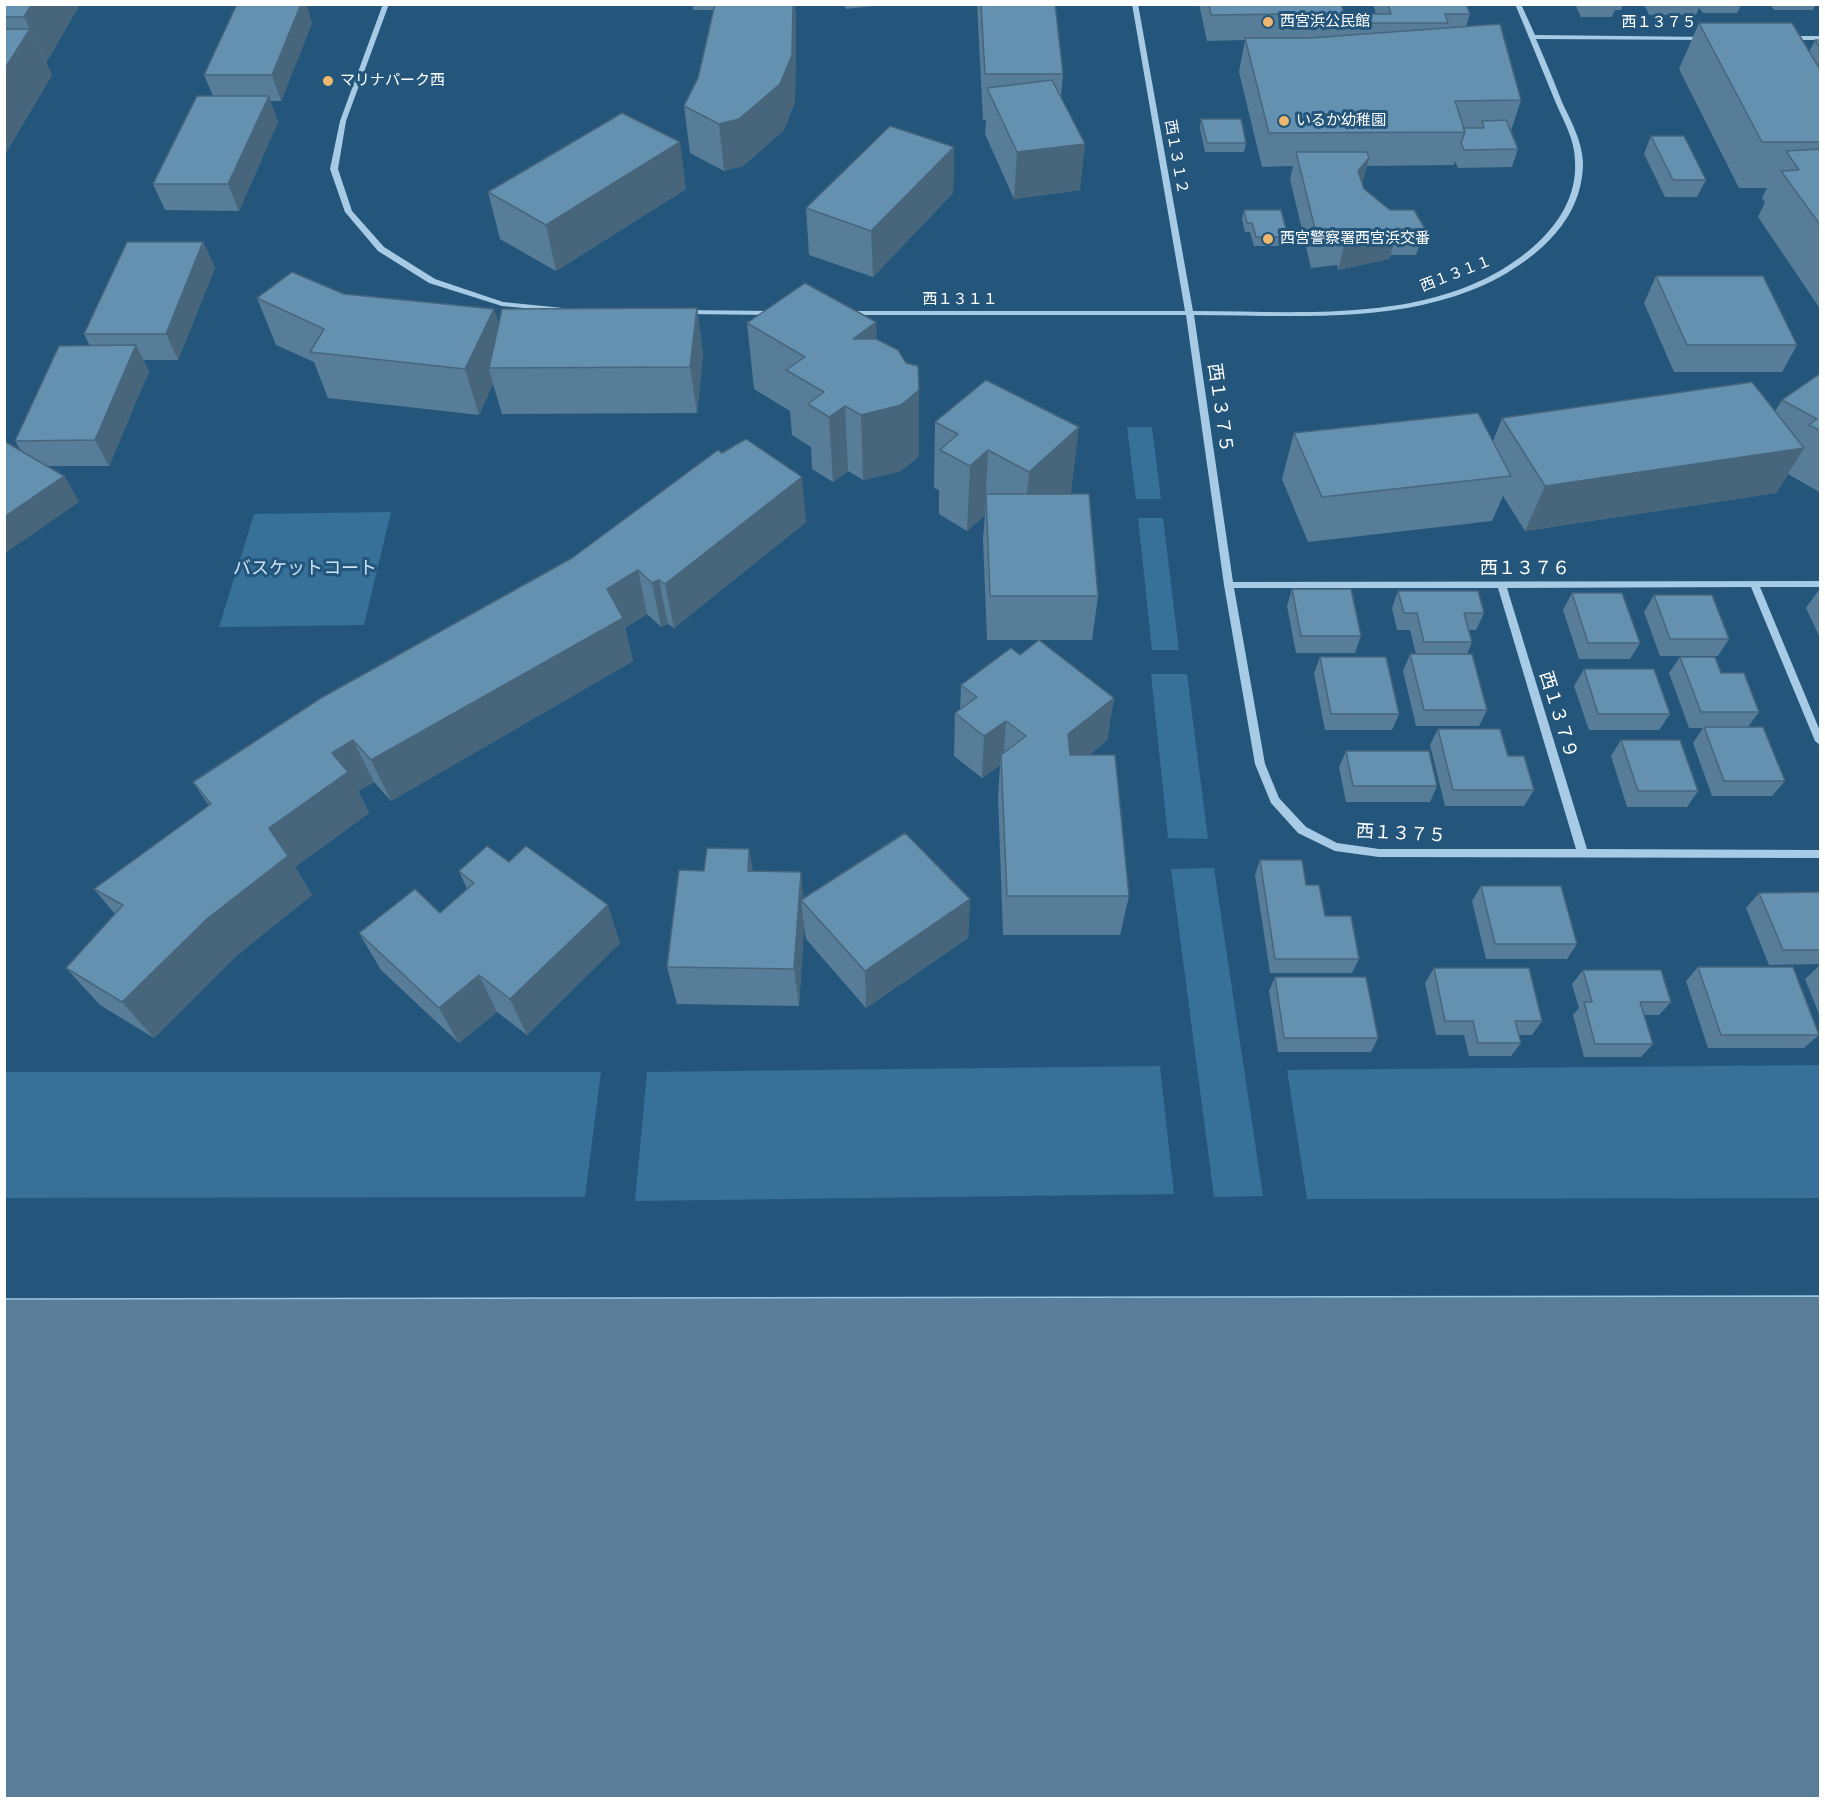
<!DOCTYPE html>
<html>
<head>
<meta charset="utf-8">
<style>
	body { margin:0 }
	#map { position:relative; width:1825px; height:1803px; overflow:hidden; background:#24567b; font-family:Rubik,sans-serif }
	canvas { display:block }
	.frame { position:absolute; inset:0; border:6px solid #fff; pointer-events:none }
</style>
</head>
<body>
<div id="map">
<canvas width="1825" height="1803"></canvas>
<div class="frame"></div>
</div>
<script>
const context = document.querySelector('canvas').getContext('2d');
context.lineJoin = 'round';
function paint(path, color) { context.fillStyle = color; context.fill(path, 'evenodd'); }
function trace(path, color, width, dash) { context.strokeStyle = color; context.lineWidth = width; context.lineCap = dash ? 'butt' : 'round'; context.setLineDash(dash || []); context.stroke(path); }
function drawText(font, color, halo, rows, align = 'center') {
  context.font = font + ' Rubik,"Noto Sans JP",sans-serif'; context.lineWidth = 6; context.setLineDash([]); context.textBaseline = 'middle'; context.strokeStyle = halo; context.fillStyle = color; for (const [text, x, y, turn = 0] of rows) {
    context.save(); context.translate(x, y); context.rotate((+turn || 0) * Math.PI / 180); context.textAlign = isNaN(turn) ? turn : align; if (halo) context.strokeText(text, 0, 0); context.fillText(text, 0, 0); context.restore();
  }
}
paint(new Path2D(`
	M1127,427h25l9,72h-25z
	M391,512l-27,113 -145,2 35,-113z
	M1138,518h25l16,132h-27z
	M1151,674h36l21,165 -40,-1z
	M1214,868l49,328 -49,1 -43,-328z
	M1820,1065v133l-513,1 -20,-129z
	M1160,1066l14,128 -539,7 12,-129z
	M5,1072h596l-16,125 -580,1z`), '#377099');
const water = new Path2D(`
	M1820,1296v502h-1815v-499z`);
paint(water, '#5a7e99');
trace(water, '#9bc8e6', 1.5);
paint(new Path2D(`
	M383,4h6l-43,117 -8,48 14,42 32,36 51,32 68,23 60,6h3v4l-64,-6 -73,-23 -51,-32 -33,-39 -15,-43 10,-48z
	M1132,4h6l55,307c112,0 249,15 340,-64 26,-23 44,-51 42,-86 0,-21 -12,-41 -20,-60 -13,-32 -26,-64 -40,-97h6l14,31 173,2 1,1 -3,2 -170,-1c9,21 18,42 26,63 9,19 20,39 21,60 0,36 -17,64 -43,87 -93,81 -232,66 -346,66l39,267 587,-1v6h-60l60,144v14l-5,-4 -64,-154 -244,1 80,261 233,1v8l-441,-1 -44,-6 -37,-18 -27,-30 -16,-39 -31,-179 -38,-270h-343v-4h342zM1234,588h264l78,261h-197l-42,-6 -31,-16 -27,-29 -14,-34z
	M1820,36v4h-32l-3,-2 3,-2z
	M681,310l95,1 4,2 -4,2 -92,-1h-3z`), '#a7cbe5');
paint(new Path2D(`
	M4,4h76l-34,59 6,12 -48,81z
	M237,4h69l6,19 -31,78h-11l8,21 -39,89 -74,-1 -12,-26 60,-88 -9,-21z
	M693,4h102l1,19 -1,78 -11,29 -41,36 -19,5 -34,-18 -6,-47 14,-28 16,-68h-21z
	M844,4h48l-46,5z
	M977,4h78l8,70 -2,23 19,93 -66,9 -29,-65 1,-14h-3z
	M1199,4h142l3,10h32l-3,-10h93l4,10 -4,12 55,74 -10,31 7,18 -6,18 -54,1 -3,-7 -1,4 -87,1 -5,17 2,6 26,21 35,19 -9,26h-25l-2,4 -51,11 -1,-5 -26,3 -21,-89 3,-13 -31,1 -23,-95 6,-32 -38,1z
	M1575,4h48l-2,6h-6l-3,7h-31z
	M1644,4h107l-1,2h-9l-4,7h-34l-4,-5 -3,7h-47z
	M1770,4h46l-3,6h-39z
	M1699,23l110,29 6,-12h6v270l-63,-93 7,-15 -3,-4 5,-10h-28l-60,-119z
	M1201,119l45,24 -2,9h-39l-5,-24z
	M1651,136l55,44 -9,17h-32l-21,-43z
	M954,147l-1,46 -80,84 -64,-22 -3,-47z
	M686,189l-130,82 -56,-32 -12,-47z
	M1244,210l44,27 -2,9h-32l-4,-14h-5l-3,-13z
	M203,242l12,26 -37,92h-35l6,11 -40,95h-62l17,10 15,26 -57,-50 -7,-11 75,-95 -6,-12z
	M1656,276l141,69 -15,27h-108l-30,-69z
	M344,294l150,15 5,16 198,-17 6,46 -6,59 -195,1 -9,-30 -14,31 -151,-17 -14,-36 -38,-17 -19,-47z
	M747,323l130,16 42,117 -18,15 -38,9 -15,-9 -15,11 -21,-13 -1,-22 -19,-12 -2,-24 -36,-22z
	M1821,373v120l-33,-19 -12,19 -251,38 -22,-35 -11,25 -184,21 -26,-63 12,-46 199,8 9,-23 273,-7 7,-11z
	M935,422l136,71 -1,1 28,102 -6,44h-105l-4,-101 2,-24 -18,16 -28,-17v-24l-5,-2z
	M806,522l-132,106 -6,-4 -7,3 -14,-13 -22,14 8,33 -242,140 -17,-19 -16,9 11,22 -74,54 17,28 -76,61 -82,82 -54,-33 -34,-37 49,-54 -21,-25 115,-83 -16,-24 379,-224z
	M1292,589l69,47 -6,17h-59l-9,-47z
	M1398,591l86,22 -8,17h-7l3,12 -5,12 20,56 -8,16h-63l-13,-55 7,-17h6l-6,-24h-13l-5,-22z
	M1818,591h3v49l-15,-32z
	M1572,593l68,50 -10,16h-51l-16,-49z
	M1654,595l75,44 -11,17h-58l-16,-44z
	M1020,655l94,43 -7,42 -18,15 40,141 -9,39h-117l-5,-139 2,-31 -18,13 -28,-22 1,-43 5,-3 1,-25z
	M1320,657l79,57 -7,16h-67l-11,-57z
	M1680,657l41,16 38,39 -11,15 37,54 -13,15h-60l-19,-53 10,-15h-14l-20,-55z
	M1584,669l86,45 -11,16h-70l-15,-44z
	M1438,729l70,27 26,34 -10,16h-79l-15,-61z
	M1621,740l77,51 -11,16h-60l-16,-51z
	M1346,751l91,35 -7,16h-84l-7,-35z
	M1260,860l46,25 19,31 34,43 -7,14h-82l-15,-98z
	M459,871l161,72 -93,92 -30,-23 -38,31 -78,-73 -22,-37 81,-20 27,-24z
	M753,871l51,28h166l-2,39 -102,70 -60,-69 -2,-13 -5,80 -122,-2 -10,-37z
	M1481,886l96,58 -10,15h-81l-14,-58z
	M1759,893h62v71l-52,1 -23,-57z
	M1820,965h1v54l-16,-40z
	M1698,967l121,68 -15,13h-96l-22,-67z
	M1434,968l108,53 -10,14h-13l2,8 -10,13h-42l-5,-21h-28l-11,-52z
	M1583,970l88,32 -12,13h-15l9,29 -12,13h-57l-11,-42 6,-7 -7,-24z
	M1275,977l103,61 -7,14h-93l-9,-61z`), '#577d98');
paint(new Path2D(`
	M32,4h48l-34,59 -22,-46z
	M301,4h5l6,19 -31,78 -9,-26z
	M793,4h2l1,19 -1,78 -11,29 -41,36 -19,5 -5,-47z
	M30,29l22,46 -48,81v-86z
	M269,96l9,26 -39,89 -11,-27z
	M680,142l6,47 -130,82 -10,-46z
	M1085,144l-5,46 -66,9 3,-47z
	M954,147l-1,46 -80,84 -2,-46z
	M1369,158l-7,27 -4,-14z
	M1397,233l-8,26 -51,11 7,-27z
	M203,242l12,26 -37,92 -12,-26z
	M697,308l6,46 -6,59 -7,-46z
	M494,309l13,46 -18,13 4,16 -14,31 -14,-46z
	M876,322l2,66 -25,-49z
	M136,345l13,26 -40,95 -14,-26z
	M919,390v66l-18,15 -38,9 -2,-65z
	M845,406l3,65 -15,11 -4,-65z
	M1079,427l-8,66 -48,43 6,-64z
	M1804,448l-28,45 -251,38 20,-45z
	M988,450l-3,65 -18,16 3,-65z
	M64,476l15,26 -75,52v-37z
	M802,477l4,45 -132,106 -9,-44z
	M638,570l9,44 -22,14 8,33 -242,140 -20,-41 236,-171z
	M659,580l9,44 -7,3 -9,-44z
	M1114,698l-7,42 -45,36 6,-42z
	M1006,721l-3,42 -2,-8 -1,10 -18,13 2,-42z
	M353,740l21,42 -16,9 11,22 -74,54 17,28 -76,61 -82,82 -32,-36 210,-249z
	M749,849l7,39 -8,-17z
	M801,872l3,32 -3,-4 3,26 -5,80 -5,-37z
	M970,899l-2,39 -102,70 -1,-37z
	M608,905l12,38 -93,92 -17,-36z
	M479,975l18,37 -38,31 -20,-35z`), '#47667c');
const building = new Path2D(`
	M4,4h28l-8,13h-20z
	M237,4h64l-29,71h-68z
	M715,4h78l-1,51 -12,29 -41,35 -20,5 -35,-18 14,-28z
	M981,4h74l8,70h-78z
	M1209,4h132l3,10h47l-3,-10h78l4,10h-25l3,9h-159l-2,-9 -76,1z
	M1699,23h93l29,48v71h-59z
	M1500,24l21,76 -66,1 10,31 -196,1 -24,-95h65z
	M4,29h26l-26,41z
	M1815,40h6v9z
	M1052,80l33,64 -68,8 -30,-64z
	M197,96h72l-41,88h-75z
	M622,113l58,29 -134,83 -58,-33z
	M1201,119h40l5,24h-39z
	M1506,120l12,29 -54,1 -3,-7 4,-11 -2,-4h21l-2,-7z
	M890,126l64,21 -83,84 -65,-23z
	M1651,136h33l22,44h-33z
	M1821,149v77l-40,-55 18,-1 -13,-19z
	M1296,152h71l2,6 -11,13 6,18 26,21h24l11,19h-29l1,4 -52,10 -2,-4 -25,2z
	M1244,210h37l7,27h-32l-4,-14h-5z
	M127,242h76l-37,92h-82z
	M292,272l52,22 150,15 -29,60 -155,-17 14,-23 -67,-31z
	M1656,276h107l34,69h-110z
	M805,283l71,39 -23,17h23l22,11 8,13 12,3 1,24 -18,15 -40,10 -16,-9 -16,11 -21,-13 16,-12 -38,-22 19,-13 -58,-34z
	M697,308l-7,59 -201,1 13,-59z
	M136,345l-41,95 -80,1 44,-95z
	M1821,373v58l-12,-6 8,-6 -35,-19z
	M986,380l93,47 -50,45 -41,-22 -18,16 -30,-16 18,-16 -23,-12z
	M1752,382l52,66 -259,38 -43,-68z
	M1478,413l33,63 -189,21 -28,-64z
	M746,439l56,38 -137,107 -6,-4 -7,3 -14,-13 -31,19 16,29 -252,142 -18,-20 -21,13 16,19 -79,56 19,28 -80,62 -86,84 -56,-34 57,-63 -29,-16 117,-85 -18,-22 128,-84 251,-140 146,-108 4,3z
	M4,441l60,35 -60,41z
	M986,494h103l9,102h-108z
	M1292,589h59l10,47h-60z
	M1398,591h80l6,22h-20l8,29h-48l-7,-29h-13z
	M1572,593h50l18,50h-52z
	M1654,595h58l17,44h-59z
	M1039,640l75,58 -46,36 2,21h45l14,141h-122l-6,-141 25,-19 -20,-15 -22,15 -29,-23 22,-16 -16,-12 50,-37 9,7z
	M1410,654h62l15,56h-63z
	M1320,657h66l13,57h-68z
	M1680,657h35l6,16h23l15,39h-58z
	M1584,669h70l16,45h-72z
	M1704,727h59l22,54h-61z
	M1438,729h62l8,27h16l10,34h-81z
	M1621,740h59l18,51h-60z
	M1346,751h83l8,35h-84z
	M905,833l65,66 -105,72 -64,-71z
	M487,846l22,16 17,-16 82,59 -98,94 -31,-24 -40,33 -80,-75 56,-44 25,24 34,-30 -15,-12z
	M707,848l42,1 -1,22 53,1 -7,97 -127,-2 12,-97 25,1z
	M1260,860h42l4,25h13l6,31h26l8,43h-84z
	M1481,886h80l16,58h-82z
	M1820,892l1,58h-38l-24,-57z
	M1698,967h95l26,68h-98z
	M1434,968h95l13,53h-27l6,22h-43l-5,-22h-28z
	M1583,970h78l10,32h-31l13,42h-58l-11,-42h8z
	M1275,977h91l12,61h-94z`);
paint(building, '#6591b1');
trace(building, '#47667c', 1.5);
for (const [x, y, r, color] of [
	[1268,22,6,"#efb76b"],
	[328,81,6,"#efb76b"],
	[1284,121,6,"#efb76b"],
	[1268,239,6,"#efb76b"]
]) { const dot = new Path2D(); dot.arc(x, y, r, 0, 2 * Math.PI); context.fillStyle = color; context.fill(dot); trace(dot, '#24567b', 2); }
drawText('15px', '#fff', '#24567b', [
	["西宮浜公民館",1280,22],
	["マリナパーク西",340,81],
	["いるか幼稚園",1296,121],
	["西宮警察署西宮浜交番",1280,239]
], 'left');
drawText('15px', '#fff', '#24567b', [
	["西１３７５",1659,23],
	["西１３１２",1176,157,80],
	["西１３１１",1456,274,-21],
	["西１３１１",960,300]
]);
drawText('18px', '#fff', '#24567b', [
	["西１３７５",1220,408,82],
	["西１３７６",1525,569],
	["西１３７９",1558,715,73],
	["西１３７５",1401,834,3]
]);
drawText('18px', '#cae3f4', '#24567b', [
	["バスケットコート",305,569]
]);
</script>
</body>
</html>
